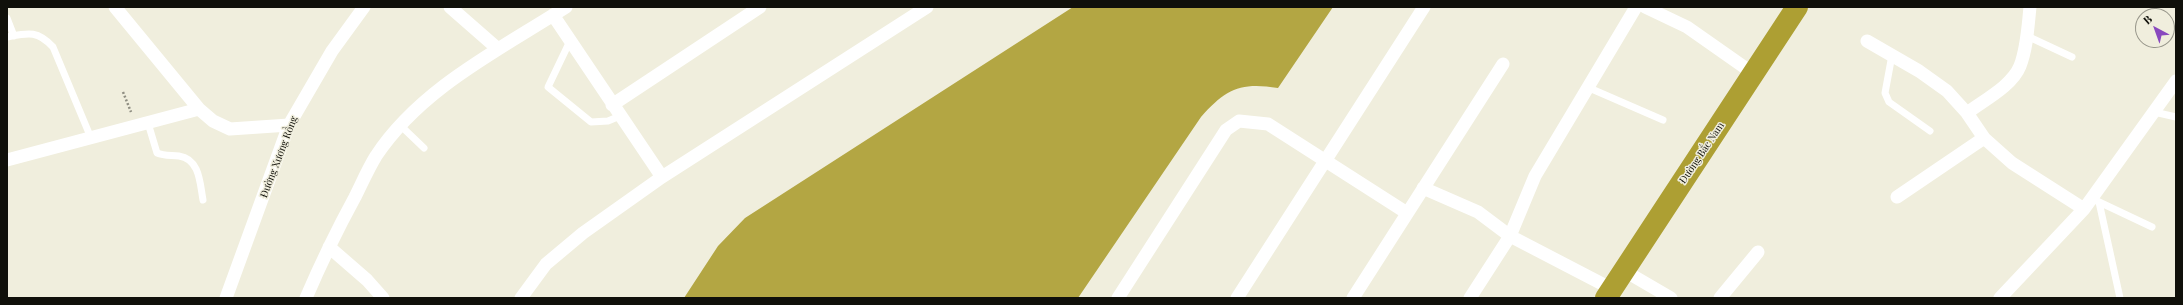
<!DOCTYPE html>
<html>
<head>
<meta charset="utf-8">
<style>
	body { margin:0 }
	#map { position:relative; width:2183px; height:305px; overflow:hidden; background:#f0eedd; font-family:"Playfair Display",serif }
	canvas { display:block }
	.frame { position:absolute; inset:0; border:8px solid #10100a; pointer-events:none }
	.north { position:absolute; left:2135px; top:8px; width:40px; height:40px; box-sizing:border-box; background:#f0eedd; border:1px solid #969589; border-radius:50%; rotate:319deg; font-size:11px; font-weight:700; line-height:16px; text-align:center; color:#10100a }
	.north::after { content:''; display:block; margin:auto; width:14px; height:18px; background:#8949be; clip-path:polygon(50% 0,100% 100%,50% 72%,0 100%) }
</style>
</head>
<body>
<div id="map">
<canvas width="2183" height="305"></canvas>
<div class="frame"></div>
<div class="north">B</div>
</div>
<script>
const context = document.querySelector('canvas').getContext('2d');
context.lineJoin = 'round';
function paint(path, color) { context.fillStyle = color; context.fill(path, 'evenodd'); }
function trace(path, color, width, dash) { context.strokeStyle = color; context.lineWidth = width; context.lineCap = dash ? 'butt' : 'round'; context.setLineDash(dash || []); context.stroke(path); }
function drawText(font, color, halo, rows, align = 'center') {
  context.font = font + ' "Playfair Display",serif'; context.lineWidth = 3; context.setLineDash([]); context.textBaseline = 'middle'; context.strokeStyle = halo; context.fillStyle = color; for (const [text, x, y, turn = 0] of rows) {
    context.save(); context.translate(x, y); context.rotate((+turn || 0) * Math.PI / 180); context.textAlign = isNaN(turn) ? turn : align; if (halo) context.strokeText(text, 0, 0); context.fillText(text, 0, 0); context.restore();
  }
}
paint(new Path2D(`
	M1073,7h260l-55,81c-38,-6 -52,1 -77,29l-123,181h-394l34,-52 27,-28z`), '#b3a643');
trace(new Path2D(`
	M123,92l8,20`), '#8f8e82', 2.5, [2, 2]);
trace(new Path2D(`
	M7,18l7,18
	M2027,36l45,21
	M7,37c21,-4 30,-7 46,10l38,91
	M570,41l-22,46 43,35 17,-1 12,-5
	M1892,55l-7,38 4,9 41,29
	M1587,87l76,33
	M2154,112l22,5
	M148,123l9,30c7,3 14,2 22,3 21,3 21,28 24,44
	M401,126l23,22
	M2097,201l55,26
	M2099,202l21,96`), '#fff', 7);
trace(new Path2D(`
	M115,7l84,102
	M450,7l48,42
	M1645,7l42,20 67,47
	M553,15l109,162
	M1867,41l52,30 28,20 20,22 17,25 28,25 72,46
	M612,105l148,-98
	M1967,113c17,-13 45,-27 53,-47 7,-18 8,-40 10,-59
	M7,160l192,-51 14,12 17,8 59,-4
	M1423,188l55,24 32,24 102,53
	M1897,197l87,-59
	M329,247l38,33 16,18
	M1623,270l48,28
	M226,298l63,-173 43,-74 32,-44
	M306,298c15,-35 31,-68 49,-101 7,-14 13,-28 21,-41 45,-68 123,-106 190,-149
	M521,298l25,-34 37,-31 79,-56 265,-170
	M1118,298l108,-168 13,-9 29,3 139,89
	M1237,298l187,-291
	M1353,298l150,-234
	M1470,298l40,-62 25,-60 101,-169
	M1720,298l38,-46
	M2000,298l84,-89 92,-128`), '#fff', 13);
trace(new Path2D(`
	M1606,298l191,-291`), '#ad9f33', 22);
drawText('10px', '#10100a', '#f0eedd', [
	["Đường Bắc Nam",1702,153,-56],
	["Đường Xương Rồng",279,157,-69]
]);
</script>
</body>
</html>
